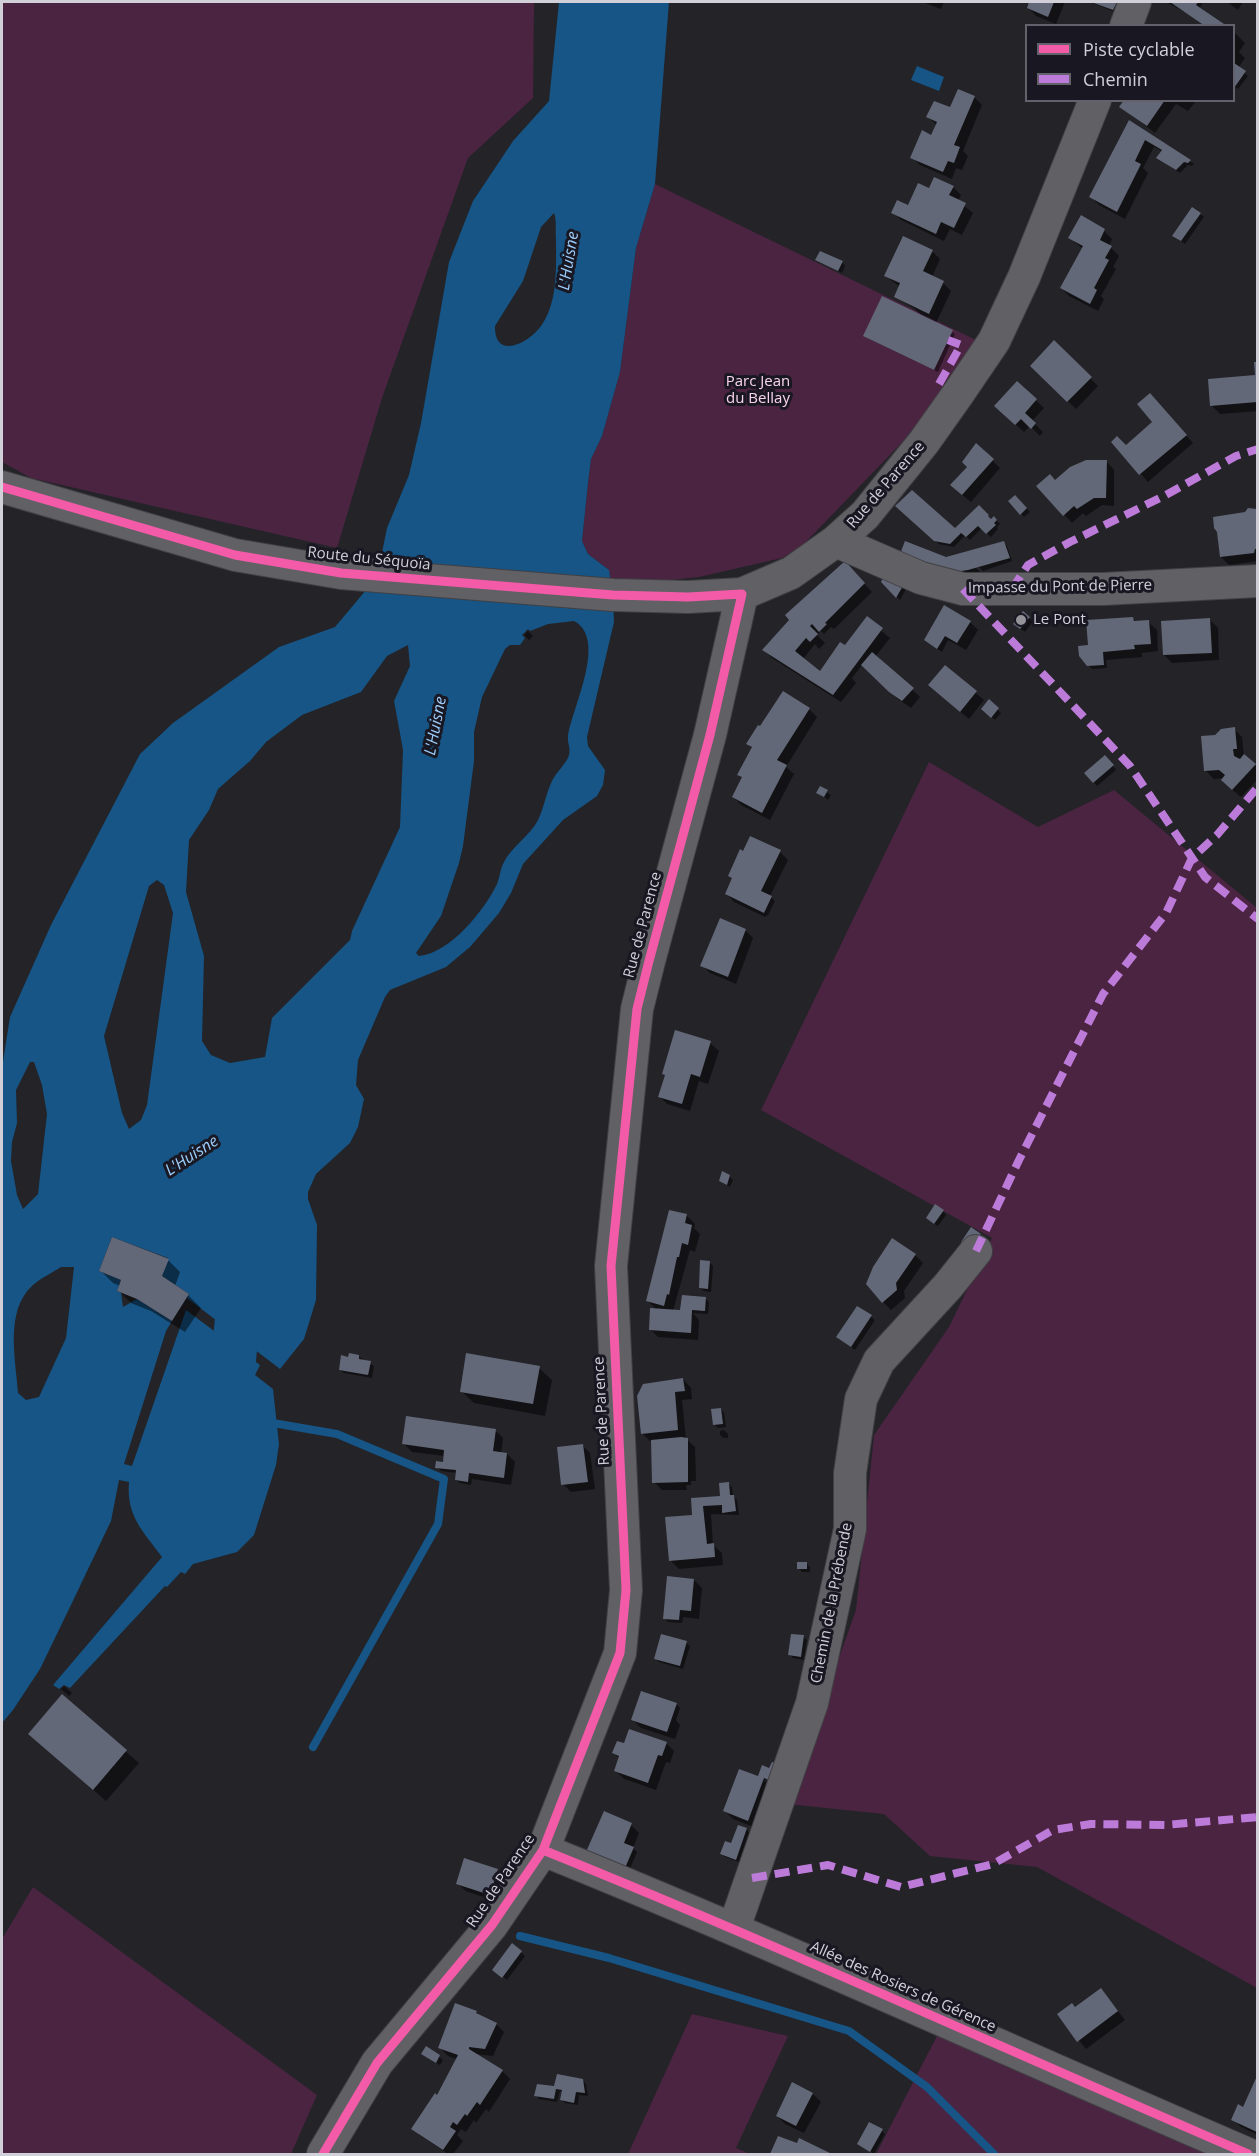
<!DOCTYPE html>
<html>
<head>
<meta charset="utf-8">
<style>
	body { margin:0 }
	#map { position:relative; width:1259px; height:2156px; overflow:hidden; background:#232328; font-family:"Open Sans",sans-serif }
	canvas { display:block }
	.frame { position:absolute; inset:0; border:3px solid #d1d0d8; pointer-events:none }
	.legend { position:absolute; left:1025px; top:24px; width:210px; height:78px; box-sizing:border-box; background:#191722; border:2px solid #63616b; margin:0; padding:8px 10px; list-style:none; font-size:18px; color:#d1d0d8 }
	.legend li { display:flex; align-items:center; gap:12px; height:30px }
	.legend b { width:30px; border:2px solid #63616b }
</style>
</head>
<body>
<div id="map">
<canvas width="1259" height="2156"></canvas>
<div class="frame"></div>
<ul class="legend">
<li><b style="height:8px;background:#f35aa7"></b>Piste cyclable</li>
<li><b style="height:8px;background:#bd7bd9"></b>Chemin</li>
</ul>
</div>
<script>
const context = document.querySelector('canvas').getContext('2d');
context.lineJoin = 'round';
function paint(path, color) { context.fillStyle = color; context.fill(path, 'evenodd'); }
function trace(path, color, width, dash) { context.strokeStyle = color; context.lineWidth = width; context.lineCap = dash ? 'butt' : 'round'; context.setLineDash(dash || []); context.stroke(path); }
function drawText(font, color, halo, rows, align = 'center') {
  context.font = font + ' "Open Sans",sans-serif'; context.lineWidth = 6; context.setLineDash([]); context.textBaseline = 'middle'; context.strokeStyle = halo; context.fillStyle = color; for (const [text, x, y, turn = 0] of rows) {
    context.save(); context.translate(x, y); context.rotate((+turn || 0) * Math.PI / 180); context.textAlign = isNaN(turn) ? turn : align; if (halo) context.strokeText(text, 0, 0); context.fillText(text, 0, 0); context.restore();
  }
}
paint(new Path2D(`
	M2,2h532l-1,96 -65,60 -86,240 -45,150 -306,-70 -29,-16z
	M655,184l321,156 -21,37 -42,54 -112,116 -19,11 -83,19 -88,9 -2,-16 -21,-16 -6,-13 6,-58 3,-24 11,-23 18,-64 16,-124z
	M929,762l109,65 76,-37 143,118v1080l-220,-121 -107,-11 -46,-42 -97,-10 69,-194 18,-175 75,-108 43,-89 -231,-128z
	M33,1887l284,208 -26,59h-289v-215z
	M692,2014l96,22 -52,112 14,6h-122z
	M937,2036l281,118h-342z`), '#4b2442');
paint(new Path2D(`
	M559,2h110l-14,182 -19,64 -16,124 -18,64 -11,23 -3,24 -6,58 6,13 21,16 4,25 1,27 -27,115 1,9 17,24 -2,15 -6,11 -34,24 -40,44 -12,29 -12,20 -29,34 -24,20 -56,23 -5,7 -27,63 -2,25 8,14 -6,28 -8,16 -34,31 -8,18v7l9,26 -1,75 -12,39 -24,30 -93,-71 2,-4 -27,-18 6,-18 -56,-21 -13,34 22,9 -4,11 4,2 2,14 14,-8 35,22 -6,10 -42,133 8,2 54,-156 74,55 -5,10 18,14 6,55 -3,21 -22,70 -17,17 -44,12 -8,10 -4,-2 -14,15 -2,-1 -95,102 -6,-3 -5,4 -6,-4 109,-128c-19,-26 -36,-41 -33,-75l-10,-2 -8,41 -41,86 -30,62 -27,41 -11,13v-655l8,-51 41,-92 89,-171 33,-31 106,-76 56,-20 42,-50 10,-49 22,-53 12,-52 28,-161 24,-61 40,-60 36,-40zM554,213c3,7 1,18 2,27 0,27 2,59 -13,83 -11,19 -49,39 -48,3l28,-45 18,-54zM574,621c34,18 -2,87 -6,115 -1,6 3,13 1,19 -2,8 -13,17 -17,26 -6,12 -8,27 -14,39 -8,16 -26,26 -34,42 -4,7 -4,15 -7,22 -13,27 -47,69 -78,72l-3,-3 25,-37 18,-53 4,-17 11,-85v-29l8,-35 23,-48 5,-4h10l5,-7 -3,-3 6,-6 2,2 18,-7zM408,645l2,21 -16,35 9,49 -3,77 -48,104 -2,9 -78,78 -7,39 -35,6 -19,-8 -9,-14 2,-85 -18,-64 3,-52 20,-30 9,-21 32,-28 16,-19 36,-27 59,-23 26,-36zM157,880l7,5 9,28 -26,192 -6,15 -12,9 -7,-16 -18,-77 45,-150zM30,1062h4l8,23 5,29 -9,80 -15,15 -6,-14 -6,-34 1,-19 5,-19 -1,-33zM61,1267h13l-8,71 -27,59 -13,3 -8,-7c-2,-34 -14,-82 15,-108 8,-7 19,-12 28,-18z
	M917,66l27,11 -5,14 -28,-11z`), '#165585');
paint(new Path2D(`
	M922,2h22l-3,7z
	M1031,2h34l-9,22 -20,-8 -8,-9z
	M1090,2h31l-4,11z
	M1166,2h37l-4,7 -7,7z
	M1227,2h16l-5,8z
	M1234,32l11,11 -6,9 6,6 -7,10 10,8 -10,13 -4,-3z
	M974,97l8,8 -19,46 5,5 -6,14 -6,-2 -4,11 -32,-14 -8,-8 20,-21 5,-11 -9,-8 23,-8z
	M1126,100h71l-9,11 -12,-7 -21,29 -34,-26z
	M1129,122l65,42 -2,2 -4,-1 -8,8 -18,-12v-10l-8,-4 -11,21 5,5 -23,46 -26,-14 -8,-8z
	M953,187l8,8 -3,6 15,12 -11,22 -12,-6 -6,12 -43,-21 -8,-8 22,-2 15,-20z
	M1200,214l4,3 -19,27 -11,-8z
	M1104,231l8,8 -3,7 10,10 -6,11 3,2 -15,27 3,3 -6,12 -29,-15 -8,-8 22,-39 -13,-11z
	M932,251l8,8 -8,18 11,6 8,8 -15,32 19,11 -17,38 -69,-33 -4,-4 58,-18 -9,-9 -18,-11 4,-10 -14,-11z
	M817,260l25,2 3,4 -3,7z
	M1054,342l44,44 -22,23 -44,-43z
	M1256,364h2v47l-38,3 -8,-8 45,-30z
	M1017,383l27,25 -12,13 11,11 -3,4 -10,-10 -6,6 -20,-18z
	M1158,403l35,40 -45,39 -35,-40 13,4 28,-24z
	M976,445l24,23 -29,34 -11,-9z
	M1106,461l8,9v36l-12,-1 -16,11 -3,-3 -11,10 -34,-37 17,-4z
	M1015,497l15,15 -6,5 -14,-15z
	M979,507l13,13 2,-2 6,6 -3,3 1,2 -7,8 -9,-9 -12,12 -5,-5 -11,12 -15,-3 -9,-8 25,-6z
	M1256,509l2,1v51l-29,4 -8,-8 24,-44z
	M1004,543l3,3 5,15 -29,10 -5,-5h-4l9,9 -34,6 -3,-22z
	M852,571l20,21 -38,37 -3,-2 -7,7 -3,-3 -4,4 8,8 -6,6 -4,-5 -12,15 18,14 30,-22 16,-32 23,19 -15,19 45,40 -9,11 -13,-9 -36,-34 -10,13 4,5 -15,19 -69,-44 -8,-8z
	M882,581l21,4 3,4 -6,11z
	M1029,618l4,3 -8,11 -7,-5z
	M1133,618l4,5 11,-1 9,8 1,21 -16,2v4l-36,3 1,8 -15,1 -4,-4 2,-18z
	M1210,620l8,8 1,32 -47,3 -8,-8z
	M970,622l8,8 -12,20 -18,-10 -6,12 -13,-9z
	M528,631l5,5 -4,4 -5,-5z
	M945,667l39,33 -15,19 -31,-26z
	M989,702l12,11 -6,7 -12,-11z
	M809,709l8,8 -31,50 8,7 -24,46 -29,-15 -7,-8 9,-18 -4,-5 14,-25 -5,-5z
	M1234,729l8,8 2,19 14,12v11l-17,18 -11,-9 -5,-10 -11,1 -8,-8 9,-35z
	M1105,757l11,13 -19,16 -11,-13z
	M820,788l11,7 -3,5 -10,-8z
	M780,852l8,8 -18,36 5,5 -7,14 -3,2 -31,-15 -8,-9 7,-14 -3,-3z
	M745,930l8,8 -17,46 -26,-11 -8,-8z
	M676,1032l34,11 9,8 -11,33 -9,-3 -9,30 -23,-7 -8,-8 7,-20 -3,-2z
	M729,1176l4,4 -3,7 -10,-6z
	M670,1211l17,5 8,8 -1,4 6,6 -5,18 -5,-2 -17,61h9l23,-13 4,4 -1,12 -15,-1 6,7 -1,20 -40,-3 -8,-8 7,-19 -10,-10z
	M943,1211l3,4 -8,11 -7,-4z
	M915,1255l8,8 -19,28 1,7 -14,12 -8,-8z
	M168,1260l12,12 -5,14 13,9 13,13 -16,24 -34,-21 -20,-8 -12,-12 1,-5 -7,-3 -12,-12z
	M709,1262l4,4 -2,26 -7,-1 -4,-3z
	M858,1308l17,12 -20,30 -13,-10z
	M358,1356l16,10 -2,12 -28,-5 -4,-3 9,-11z
	M539,1368l13,12 -7,36 -71,-13 -13,-12z
	M683,1379l8,9 1,11 -10,1 4,39 9,8 1,34h-5v4h-5l1,5h-25l-8,-8 -1,-41h-3l-8,-8z
	M721,1409l3,4 2,14 -8,1 -4,-4z
	M495,1430l8,8 -2,16h6l8,8 -4,23 -39,-6 -1,6 -11,-2 -4,-3 2,-7 -17,-2 -4,-4 7,-4 1,-7 -33,-4 -8,-8z
	M724,1430l4,4v4h-4l-4,-3v-4z
	M582,1445l8,8 5,36 -24,3 -8,-8z
	M729,1484l3,3 1,9 4,4 2,15 -28,-1 2,31 9,8 1,12 -44,4 -8,-8 23,-45 -2,-16 30,-3z
	M807,1564l3,3v5h-8l-3,-4z
	M694,1580l8,8 -3,31 -16,-2 -1,6 -14,-1 -4,-4z
	M803,1637l4,3 -3,20 -11,-2 -3,-4z
	M686,1643l4,3 -7,23 -24,-7 -4,-4z
	M64,1686l8,7 -3,3 -8,-7z
	M63,1697l76,66 -33,38 -76,-67z
	M676,1704l4,4 -4,12 4,5 -5,14 -34,-11 -8,-8z
	M666,1743l8,8 -4,12 -4,-1 -10,28 -32,-11 -8,-8 4,-12 -6,-6 11,-8z
	M763,1767l13,17 -13,-5 8,9 -15,40 -23,-9 -8,-8 33,-33z
	M631,1825l8,8 -6,15 4,4 -8,19 -33,-11z
	M746,1829l4,4 -11,29 -14,-5 -3,-3z
	M497,1870l8,8 -7,24 -32,-11 -9,-8z
	M512,1945l13,11 -18,24 -9,-7z
	M1101,1990l24,30 -39,29 -27,-34 16,-7z
	M476,2012l5,5 15,7 8,8 -11,24 -19,-2 28,17 8,8 -21,33 -3,-3 -10,14 -2,-3 -8,12 -5,-3 -4,6 6,6 -10,13h-5l-27,-18 -8,-8 24,-31 20,-38 -9,-3 -8,-8z
	M427,2048l16,12 -3,5 -13,-8z
	M582,2080l4,4 2,12 -9,-1 -1,10 -13,-2 -3,-3 1,-8 -3,-1 -3,11 -18,-3 -3,-4z
	M1258,2080v55l-17,-8 -8,-8 11,-10z
	M813,2094l8,8 -17,31 -19,-9 -8,-8z
	M882,2131l3,3 -11,20 -15,-10z
	M779,2137l17,8 4,-5 29,14h-57z`), '#0007');
trace(new Path2D(`
	M267,1422l70,12 107,45 -6,45 -125,223
	M520,1936l89,22 240,73 78,56 67,67`), '#165585', 8);
trace(new Path2D(`
	M221,1405l9,-10 12,-122`), '#165585', 45);
paint(new Path2D(`
	M1029,2h25l-6,15 -21,-9z
	M1091,2h26l-4,8z
	M1170,2h28l-2,3 31,21h-22z
	M1234,63l12,8 -12,17z
	M958,89l17,7 -21,49 6,2 -6,16 -6,-2 -5,11 -33,-14 12,-28 9,5 6,-13 -11,-5 8,-16 16,6z
	M1124,100h41l-18,26 -28,-19z
	M1129,120l62,40 -3,3 -4,-1 -8,8 -20,-12 6,-8 -17,-10 -10,21 6,3 -24,48 -28,-15z
	M934,177l20,9 -5,9 17,8 -12,25 -13,-6 -5,12 -45,-21 6,-13 11,5 10,-22 11,5z
	M1192,207l9,6 -20,28 -9,-5z
	M1081,215l24,14 -5,11 12,6 -7,12 4,2 -15,28 3,2 -7,14 -30,-16 23,-42 -15,-8z
	M903,236l30,14 -10,21 21,10 -15,33 -35,-17 6,-14 -16,-7z
	M820,251l23,10 -5,10 -23,-11z
	M882,296l71,34 -19,40 -71,-34z
	M1054,340l38,37 -25,25 -37,-36z
	M1254,362h3v40l-47,4 -2,-27 47,-4z
	M1017,381l20,18 -12,14 11,10 -5,6 -10,-10 -6,6 -21,-19z
	M1150,393l37,42 -48,40 -28,-33 6,-6 9,9 26,-23 -15,-18z
	M976,443l18,16 -32,36 -12,-10 17,-18 -5,-5z
	M1086,460h21l-1,38h-12l-17,11 -3,-3 -11,10 -27,-30 14,-12 5,6 15,-13z
	M912,490l43,38 24,-23 10,10 -1,1 3,3 3,-3 3,4 -3,3 2,2 -10,9 -8,-8 -12,11 -5,-4 -11,11 -16,-3 -39,-35z
	M1015,495l12,13 -7,7 -12,-14z
	M1248,508l9,1v40h-2l-1,4 -34,4 -3,-25 -3,-4 -1,-11 32,-5z
	M905,541l41,16 58,-16 6,17 -42,12 -28,4 -42,-15z
	M845,561l20,22 -40,40 2,1 -8,8 -7,-8 -2,2 8,8 -8,8 -4,-4 -11,13 25,20 20,-29 5,3 22,-29 16,12 -50,67 -71,-45 27,-30 -4,-5z
	M885,573l19,11 -8,14 -15,-16z
	M944,605l27,16 -14,22 -12,-7 -8,13 -13,-9z
	M1023,611l7,6 -10,12 -7,-5z
	M1133,617l1,4 15,-1 2,24 -17,1 1,4 -32,3 1,13 -17,1 -8,-10 -1,-10 10,-1 -2,-25z
	M1210,618l2,35 -49,2 -2,-34z
	M872,652l42,36 -12,13 -13,-9 -28,-27z
	M945,665l32,26 -17,21 -32,-27z
	M783,691l27,17 -33,52 10,5 -25,48 -30,-16 10,-20 -5,-2 15,-28 -6,-3 12,-19 2,1z
	M989,699l10,9 -8,10 -10,-9z
	M1235,727l2,22h-4l1,7 6,3 4,-5 12,10 -24,26 -11,-10 4,-5 -6,-5 -15,1 -3,-35 14,-1 6,-6z
	M1105,755l9,10 -21,18 -9,-10z
	M820,786l8,4 -4,7 -8,-4z
	M750,836l31,14 -20,41 11,5 -8,17 -39,-19 7,-16 -4,-2 12,-27 3,2z
	M720,918l26,11 -18,48 -28,-11z
	M675,1030l36,11 -11,36 -9,-3 -9,30 -24,-7 7,-22 -3,-1z
	M722,1171l8,4 -3,10 -8,-4z
	M935,1204l9,6 -10,14 -8,-6z
	M669,1210l18,4 -2,9 7,2 -4,20 -6,-2 -3,14h-2l-8,38 -2,-1 -3,12 -18,-5z
	M971,1227l10,7 -10,14 -10,-6z
	M112,1237l57,22 -7,17 27,18 -17,27 -35,-22 -20,-8 4,-11 -22,-9z
	M892,1238l24,16 -20,29 1,7 -15,13 -16,-19 7,-17z
	M700,1260l10,1 -2,28 -9,-1z
	M682,1295l24,2 -1,14 -13,-1 -1,23 -42,-3 1,-22 30,2z
	M857,1306l15,9 -21,32 -15,-10z
	M349,1353l10,2v4l12,2 -3,14 -29,-5 2,-15 7,2z
	M466,1353l74,13 -7,38 -73,-12z
	M683,1378l2,13 -10,1 3,38 -37,4 -4,-38 6,-12z
	M721,1408l2,16 -10,1 -2,-16z
	M406,1416l90,13 -3,22 14,2 -3,25 -35,-5 -1,9 -13,-2 1,-10 -21,-2 1,-7 7,1 1,-12 -42,-6z
	M681,1437l7,1v44l-36,1 -1,-43z
	M583,1444l5,38 -27,3 -4,-38z
	M729,1482l1,13h4l2,16 -14,2v-8l-19,1 4,38 7,-1 1,14 -46,4 -4,-44 27,-2 -1,-17 29,-2 -1,-13z
	M797,1562h10v7h-10z
	M667,1576l27,3 -3,32 -11,-1 -1,10 -16,-1z
	M661,1634l26,7 -7,25 -26,-7z
	M791,1634l13,1 -3,22 -13,-2z
	M641,1691l36,12 -10,29 -36,-12z
	M62,1694l65,56 -34,40 -65,-56z
	M629,1729l38,13 -5,14 -4,-1 -10,28 -34,-12 5,-15 -7,-3 5,-12 7,2z
	M772,1762l7,2 -6,18 -9,-4 -16,43 -25,-10 16,-42 19,7 4,-11 7,3z
	M604,1811l28,12 -8,20 10,4 -9,21 -39,-16z
	M738,1825l9,3 -11,32 -16,-6 5,-13 6,2z
	M464,1858l34,11 -8,26 -34,-11z
	M512,1943l10,8 -20,27 -10,-8z
	M1101,1988l17,23 -41,31 -20,-28 15,-11 3,4z
	M455,2003l22,8 -1,2 21,10 -12,26 -16,-2v2l34,21 -23,35 -3,-3 -10,14 -2,-2 -8,11 -4,-3 -3,5 6,4 -13,19 -32,-21 24,-36 2,2 21,-40 -20,-7z
	M426,2046l14,9 -4,8 -15,-9z
	M557,2074l26,5 2,14 -9,-1 -2,11 -14,-3 2,-10 -6,-1 -2,10 -20,-3 3,-12 17,2z
	M1257,2076v56l-26,-12 7,-16 5,3z
	M792,2082l21,11 -17,33 -20,-10z
	M869,2122l14,7 -13,23 -13,-8z
	M778,2136l19,7 2,-5 33,16h-62z`), '#636878');
const minor = new Path2D(`
	M1126,26l9,-24
	M2,487l233,68 106,18 272,22 75,2 54,-3 49,-21 45,-32 29,-26 59,-73 34,-48 36,-53 30,-64 71,-177
	M836,541l85,37 42,11h140l155,-8
	M543,1850c238,96 470,203 705,304
	M734,1928l78,-225 38,-174v-56l11,-74 18,-38 69,-75 28,-35
	M323,2154l54,-91 115,-138 51,-75 77,-197 6,-63 -15,-324 26,-257 12,-48 61,-226 32,-141`);
trace(minor, '#404045', 34);
trace(minor, '#616165', 32);
trace(new Path2D(`
	M939,384l22,-39 -13,-5
	M963,589l167,177 75,111 53,42
	M1012,589l16,-24 42,-23 94,-46 72,-40 22,-7
	M976,1251l43,-91 84,-166 63,-81 26,-55 25,-23 41,-48
	M752,1878l76,-13 73,22 92,-23 60,-34 38,-6 74,1 93,-8`), '#bd7bd9', 8, [15, 8]);
trace(new Path2D(`
	M2,487l233,68 106,18 272,22 75,2 54,-3 -32,141 -61,226 -12,48 -26,257 15,324 -6,63 -77,197 -51,75 -115,138 -54,91
	M543,1850c238,96 470,203 705,304`), '#f35aa7', 9);
for (const [x, y, r, color] of [
	[1021,620,6,"#94939a"]
]) { const dot = new Path2D(); dot.arc(x, y, r, 0, 2 * Math.PI); context.fillStyle = color; context.fill(dot); trace(dot, '#191722', 2); }
drawText('15px', '#f9d3ed', '#191722', [
	["Parc Jean",758,382],
	["du Bellay",758,399]
]);
drawText('15px', '#d1d0d8', '#191722', [
	["Rue de Parence",886,485,-49],
	["Route du Séquoïa",369,559,6],
	["Impasse du Pont de Pierre",1060,587,-1],
	["Rue de Parence",643,925,-75],
	["Rue de Parence",602,1411,-93],
	["Chemin de la Prébende",832,1603,-79],
	["Rue de Parence",501,1881,-56],
	["Allée des Rosiers de Gérence",903,1987,24]
]);
drawText('15px', '#d1d0d8', '#191722', [
	["Le Pont",1033,620]
], 'left');
drawText('italic 16px', '#9ccdfa', '#191722', [
	["L'Huisne",569,261,-81],
	["L'Huisne",436,726,-79],
	["L'Huisne",192,1156,-33]
]);
</script>
</body>
</html>
